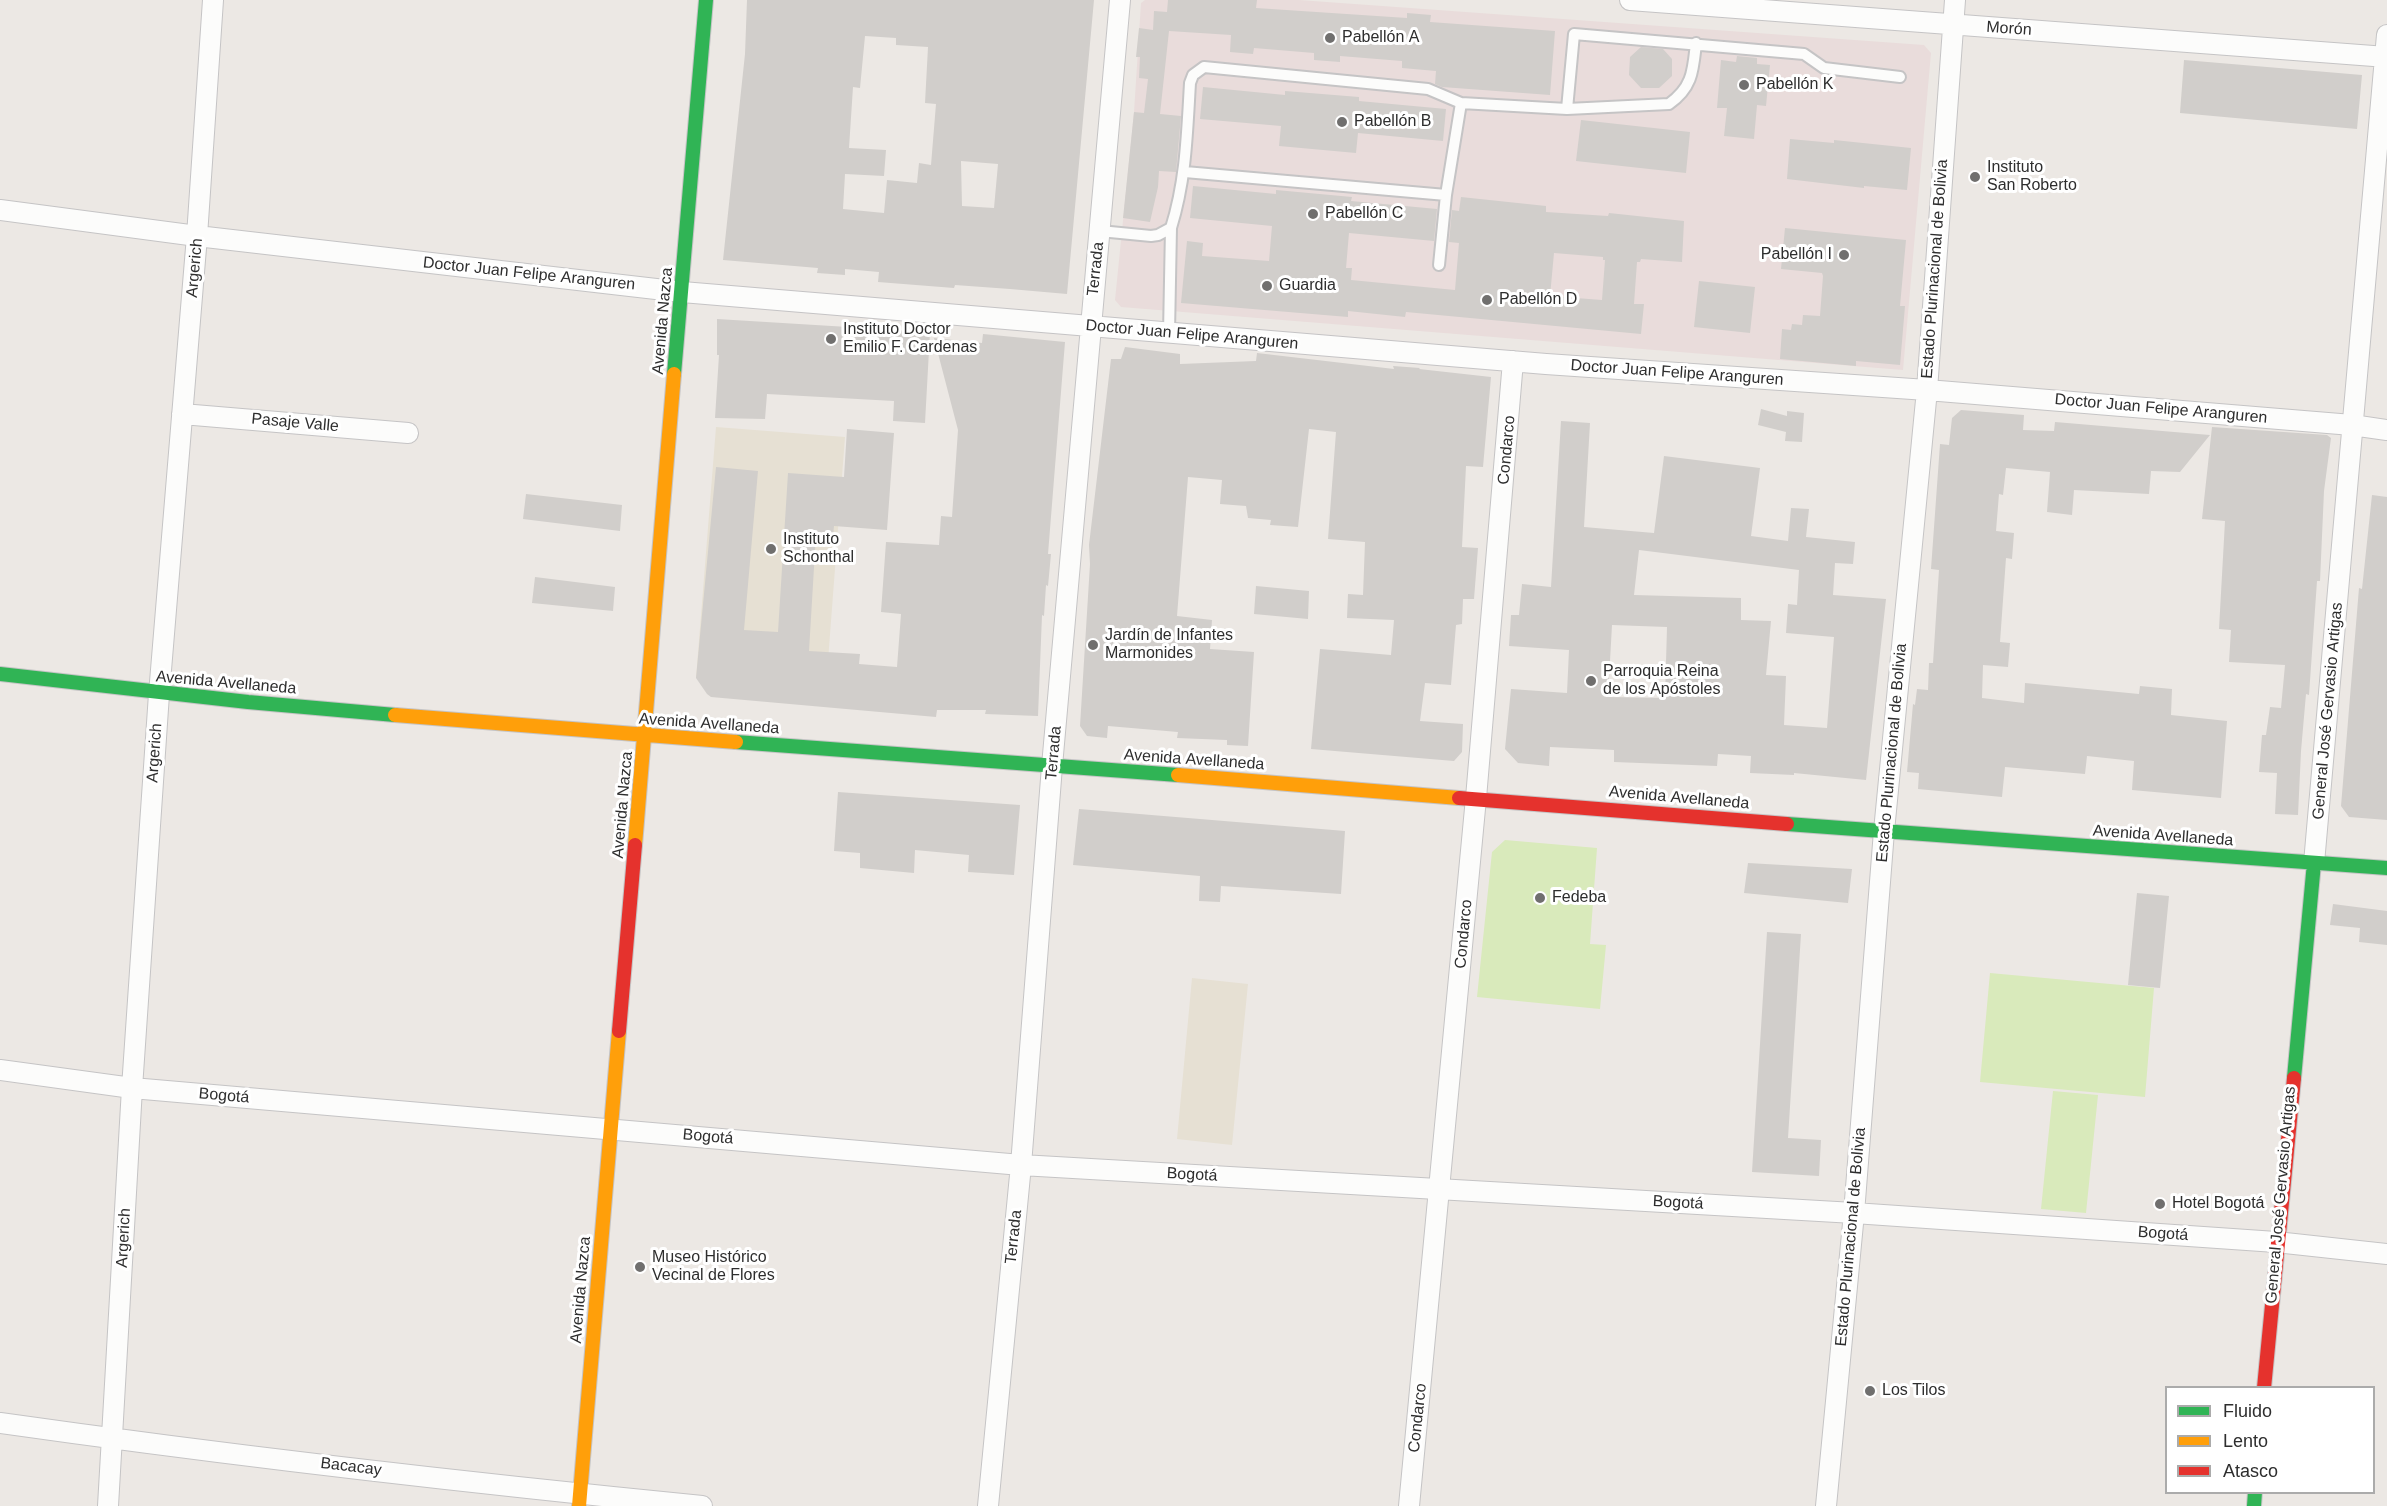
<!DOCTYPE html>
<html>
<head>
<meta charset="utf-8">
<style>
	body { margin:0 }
	#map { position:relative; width:2387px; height:1506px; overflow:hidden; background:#ece8e4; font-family:Helvetica,sans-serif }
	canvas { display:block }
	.legend { position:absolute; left:2165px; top:1386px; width:210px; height:108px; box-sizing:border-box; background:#fff; border:2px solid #ababab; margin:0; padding:8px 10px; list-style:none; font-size:18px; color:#2e2e2e }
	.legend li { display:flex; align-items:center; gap:12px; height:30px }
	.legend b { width:30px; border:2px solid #ababab }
</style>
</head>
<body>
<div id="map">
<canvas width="2387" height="1506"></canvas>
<ul class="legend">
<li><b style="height:8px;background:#30b455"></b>Fluido</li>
<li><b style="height:8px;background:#ff9f0a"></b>Lento</li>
<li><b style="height:8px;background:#e5322d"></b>Atasco</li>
</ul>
</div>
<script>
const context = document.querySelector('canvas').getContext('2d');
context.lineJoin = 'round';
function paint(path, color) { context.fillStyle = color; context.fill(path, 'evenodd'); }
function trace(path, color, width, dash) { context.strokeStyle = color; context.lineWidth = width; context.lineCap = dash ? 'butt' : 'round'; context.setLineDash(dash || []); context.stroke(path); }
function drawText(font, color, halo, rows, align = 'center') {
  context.font = font + ' Helvetica,sans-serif'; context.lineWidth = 6; context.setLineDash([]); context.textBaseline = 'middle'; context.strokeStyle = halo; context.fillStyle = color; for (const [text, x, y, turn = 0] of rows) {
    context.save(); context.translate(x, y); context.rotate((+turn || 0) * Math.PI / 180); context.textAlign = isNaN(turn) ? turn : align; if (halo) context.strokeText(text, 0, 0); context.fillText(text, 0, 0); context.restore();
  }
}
paint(new Path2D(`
	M716,427l129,10 -19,250 -130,-9z
	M1192,978l56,6 -16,161 -55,-6z`), '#e6e0d3');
paint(new Path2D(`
	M1145,0h154l625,45 7,8 -28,317 -782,-63 -6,-7 19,-188 7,-109z`), '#e9dcdb');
paint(new Path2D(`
	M1505,840l92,8 -7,96 16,1 -6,64 -123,-12 15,-145z
	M1990,973l164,15 -9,109 -165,-15z
	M2053,1091l45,4 -12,118 -45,-4z`), '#d9eabb');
paint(new Path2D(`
	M747,0h347l-27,294 -57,-5 -55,-4 -1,3 -76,-6 1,-10 -34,-3v6l-28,-2 1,-5 -95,-8 22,-206zM865,36l31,2v7l32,2 -3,56 11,1 -5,61 -12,-2 -2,20 -30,-3 -3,33 -41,-4 2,-35 39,2 2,-26 -37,-2 4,-61 7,1zM961,161l37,3 -4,44 -32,-2z
	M1168,0h89l-1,8 151,10v-5l24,2 -1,7 125,9 -5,64 -108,-8 -7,-3 1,-13 -34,-3v-7l-62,-5v6l-26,-2v-7l-60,-5 -1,6 -23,-2 1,-17 -62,-4 -9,83 21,2 -5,56 -17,-1 -1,16 -8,35 -27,-4 11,-106 10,1 4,-34 -9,-1 1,-21h-4l3,-29 14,2 1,-19 13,1z
	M1641,47l22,2 9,10v17l-13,12h-18l-12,-13 1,-18z
	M1737,56l20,2v6l13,1 -4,41 -9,-1 -3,34 -30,-3 3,-28h-10l4,-48 15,2z
	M2184,60l178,15 -5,54 -177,-16z
	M1203,87l82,8v-4l74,6v4l87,8 -3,32 -85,-8 -2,20 -77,-7 2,-20 -81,-7z
	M1581,120l109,12 -4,41 -110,-12z
	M1790,139l44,4v-3l77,8 -4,42 -43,-4v2l-77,-9z
	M1193,186l83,8v-4l76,7 -1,4 86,8 -3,32 -85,-8 -3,35h6l-1,12 104,10 4,-47 -10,-1 3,-32 7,1 2,-14 85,9v6l62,4 1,-3 75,8 -2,41 -41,-3 -1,3h-3l-3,42h10l-3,30 -235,-22 -1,5 -57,-6v6l-167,-14 6,-62 16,2 -1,13 67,5 3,-35 -82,-8zM1554,253l49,4v3h2l-3,40 -52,-4z
	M1785,228l121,12 -6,66h5l-5,59 -44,-4v5l-76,-7 2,-30 9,1 1,-6 10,1 1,-10 17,1 3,-40 -1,-3 -41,-4z
	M1699,281l56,6 -5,46 -56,-6z
	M717,319l213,13 -5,91 -32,-2 1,-20 -127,-7 -2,25 -50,-1 4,-63h-2z
	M983,334l82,8 -17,212h3l-3,32 -2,-1 -2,31 -2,-1 -4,101 -53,-2 1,-4h-49l-1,7 -225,-20 -4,-3 -11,-16 20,-211 42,4 -14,159 34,2 10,-159 56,4 3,-48 47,4 -7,97 -53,-4 -1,10 -17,-2 -7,117 51,3 -1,10 38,3 4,-53 -20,-2 5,-70 53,3 2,-29 11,1 6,-87 -24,-92 48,5z
	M1125,347l55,7v10l76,-3 1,-8 137,16 -1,-3 27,2 -1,1 72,8 -8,90 -17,-1 -4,81 16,1 -4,51h-11l-1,25 -6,1 -5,60 -26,-2 -5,38 43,3 -1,28 -8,9 -143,-12 9,-100 71,6 3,-35 -47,-2 1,-24 15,1 2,-53 -37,-3 8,-107 -27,-3 -11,98 -28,-2 1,-5 -23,-2 -2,-12 -26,-2 2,-24 -34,-3 -11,139 35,4 -2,29 44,3 -6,94 -21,-1v-5l-50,-2 1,-6 -70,-6 -1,12 -20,-2 -7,-10 10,-162 -1,-19 22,-186h10z
	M1761,409l26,7v-5l17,2 -2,29 -17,-1 1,-9 -28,-7z
	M1961,410l63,5 -1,15 31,1 1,-9 155,13 -30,37 -29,-1 -2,23 -75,-4 -2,25 -25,-3 3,-40 -44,-4 -3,27 -4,-1 -3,37 18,2 -2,26 -6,-1 -6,84 10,1 -2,24 -25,-2 -1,33 42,5 1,-20 114,11 1,-8 32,3 -1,26 56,6 -6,77 -89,-8 2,-29 -47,-5 -2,18 -80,-7 -3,30 -84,-8 1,-16 -12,-1 6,-68 2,1 2,-16 11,1 1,-27h4l6,-93 -8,-1 9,-125 9,1 3,-27z
	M1561,421l29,2 -6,104 70,6 10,-77 96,12 -9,68 37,5 3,-33 18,1 -3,28 49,5 -2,22 -18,-1 -2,32 53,4 -20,181 -72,-7v2l-44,-2 1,-17 -33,-2 -1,12 -103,-4v-12l-64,-3 -1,19 -31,-3 -13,-14 6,-60 56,4 2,-43 -60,-4 2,-31h8l3,-31 29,3zM1639,550l160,20 -2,35 -9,-1 -2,29 48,4 -7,91 -43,-3 2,-49 -20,-1 5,-54 -30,-1v-22l-107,-3zM1612,625l55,2 -2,71 -57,-1z
	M2212,427l115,8 4,3 -7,53 -4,90h-3l-8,114 -3,-1 -5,57 -3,64 -23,-1 2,-41 -18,-1 3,-37h4l4,-28 11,1 4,-43 -56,-3 2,-32 -12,-1 6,-108 -23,-2z
	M526,494l96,11 -2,26 -97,-12z
	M2372,495l15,2v323l-38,-3 -8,-11 18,-218 3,1z
	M535,577l80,10 -2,24 -81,-8z
	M1256,586l53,5 -1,28 -54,-5z
	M838,792l182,13 -6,70 -46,-3 1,-17 -54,-5 -1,23 -54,-5v-15l-26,-2z
	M1079,809l266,22 -4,63 -120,-8 -1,16 -21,-1 1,-25 -127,-11z
	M1748,863l104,6 -4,34 -104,-10z
	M2137,893l32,3 -9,92 -32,-3z
	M2333,904l54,7v34l-28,-3 1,-14 -30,-3z
	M1767,932l34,2 -13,204 33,2 -2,36 -67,-4z`), '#d1cecb');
const lane = new Path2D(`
	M1567,109l7,-75 230,20 20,14 76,9
	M1185,172l261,23 15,-92
	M1100,231l51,5 7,-1 13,-7c15,-48 16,-94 19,-145l3,-8 11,-8 224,22 33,14 106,6 102,-5c24,-17 24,-34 27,-61
	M1439,265l7,-70
	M1169,333l2,-105`);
const street = new Path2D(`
	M1630,0l757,57
	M0,210l197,26 485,56 864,72 381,26 425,35 35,5
	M182,414l226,19
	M2314,863l73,-828
	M0,1070l132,18 889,77 833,48 422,29 111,12
	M0,1423c233,33 467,60 702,83
	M108,1506l24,-418 27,-394 38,-458 16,-236
	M988,1506l33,-341 31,-399 68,-766
	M1409,1506l67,-708 37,-437
	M1826,1506l28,-293 30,-382 43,-441 28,-390`);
const fast = new Path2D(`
	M674,374l32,-374
	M0,674l248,28 147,13
	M736,742l442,33
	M1787,824l600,44
	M2294,1078l20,-215
	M2254,1506l1,-14`);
const slow = new Path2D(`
	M395,715l341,27
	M1178,775l281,23
	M635,845l39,-471
	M579,1506l40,-475`);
const jam = new Path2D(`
	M1459,798l328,26
	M619,1031l16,-186
	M2264,1388l30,-310`);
trace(lane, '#c5c4c5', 14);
trace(street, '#c5c4c5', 22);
trace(fast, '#c5c4c5', 16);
trace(slow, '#c5c4c5', 16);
trace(jam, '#c5c4c5', 16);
trace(lane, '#fcfcfb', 10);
trace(street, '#fcfcfb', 20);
trace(fast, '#30b455', 14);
trace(slow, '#ff9f0a', 14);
trace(jam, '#e5322d', 14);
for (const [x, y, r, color] of [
	[1330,38,6,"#706f6e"],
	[1744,85,6,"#706f6e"],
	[1342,122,6,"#706f6e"],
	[1975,177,6,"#706f6e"],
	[1313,214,6,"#706f6e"],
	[1844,255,6,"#706f6e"],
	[1267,286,6,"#706f6e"],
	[1487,300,6,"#706f6e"],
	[831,339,6,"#706f6e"],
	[771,549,6,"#706f6e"],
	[1093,645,6,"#706f6e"],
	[1591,681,6,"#706f6e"],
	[1540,898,6,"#706f6e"],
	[2160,1204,6,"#706f6e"],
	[640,1267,6,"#706f6e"],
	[1870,1391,6,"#706f6e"]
]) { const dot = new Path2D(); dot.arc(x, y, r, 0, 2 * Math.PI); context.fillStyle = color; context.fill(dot); trace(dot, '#fff', 2); }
drawText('16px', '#2e2e2e', '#fff', [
	["Morón",2009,29,4],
	["Argerich",195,268,-85],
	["Terrada",1096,269,-84],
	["Estado Plurinacional de Bolivia",1935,269,-86],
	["Doctor Juan Felipe Aranguren",529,274,6],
	["Avenida Nazca",663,321,-85],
	["Doctor Juan Felipe Aranguren",1192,335,5],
	["Doctor Juan Felipe Aranguren",1677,373,4],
	["Doctor Juan Felipe Aranguren",2161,409,5],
	["Pasaje Valle",295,423,5],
	["Condarco",1507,450,-85],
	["Avenida Avellaneda",226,683,5],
	["General José Gervasio Artigas",2328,711,-85],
	["Avenida Avellaneda",709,724,4],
	["Argerich",155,753,-86],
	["Terrada",1054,753,-85],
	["Estado Plurinacional de Bolivia",1892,753,-85],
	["Avenida Avellaneda",1194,760,4],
	["Avenida Avellaneda",1679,798,5],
	["Avenida Nazca",623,805,-85],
	["Avenida Avellaneda",2163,836,4],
	["Condarco",1464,934,-85],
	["Bogotá",224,1096,5],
	["Bogotá",708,1137,5],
	["Bogotá",1192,1175,3],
	["General José Gervasio Artigas",2281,1195,-85],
	["Bogotá",1678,1203,3],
	["Bogotá",2163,1234,4],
	["Terrada",1014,1237,-84],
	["Estado Plurinacional de Bolivia",1851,1237,-85],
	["Argerich",124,1238,-87],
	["Avenida Nazca",581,1290,-85],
	["Condarco",1418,1418,-84],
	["Bacacay",351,1467,7]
]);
drawText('16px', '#2e2e2e', '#fff', [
	["Pabellón A",1342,38],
	["Pabellón K",1756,85],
	["Pabellón B",1354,122],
	["Instituto",1987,168],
	["San Roberto",1987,186],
	["Pabellón C",1325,214],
	["Pabellón I",1832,255,"right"],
	["Guardia",1279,286],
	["Pabellón D",1499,300],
	["Instituto Doctor",843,330],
	["Emilio F. Cardenas",843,348],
	["Instituto",783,540],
	["Schonthal",783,558],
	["Jardín de Infantes",1105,636],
	["Marmonides",1105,654],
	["Parroquia Reina",1603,672],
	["de los Apóstoles",1603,690],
	["Fedeba",1552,898],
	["Hotel Bogotá",2172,1204],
	["Museo Histórico",652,1258],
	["Vecinal de Flores",652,1276],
	["Los Tilos",1882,1391]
], 'left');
</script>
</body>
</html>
